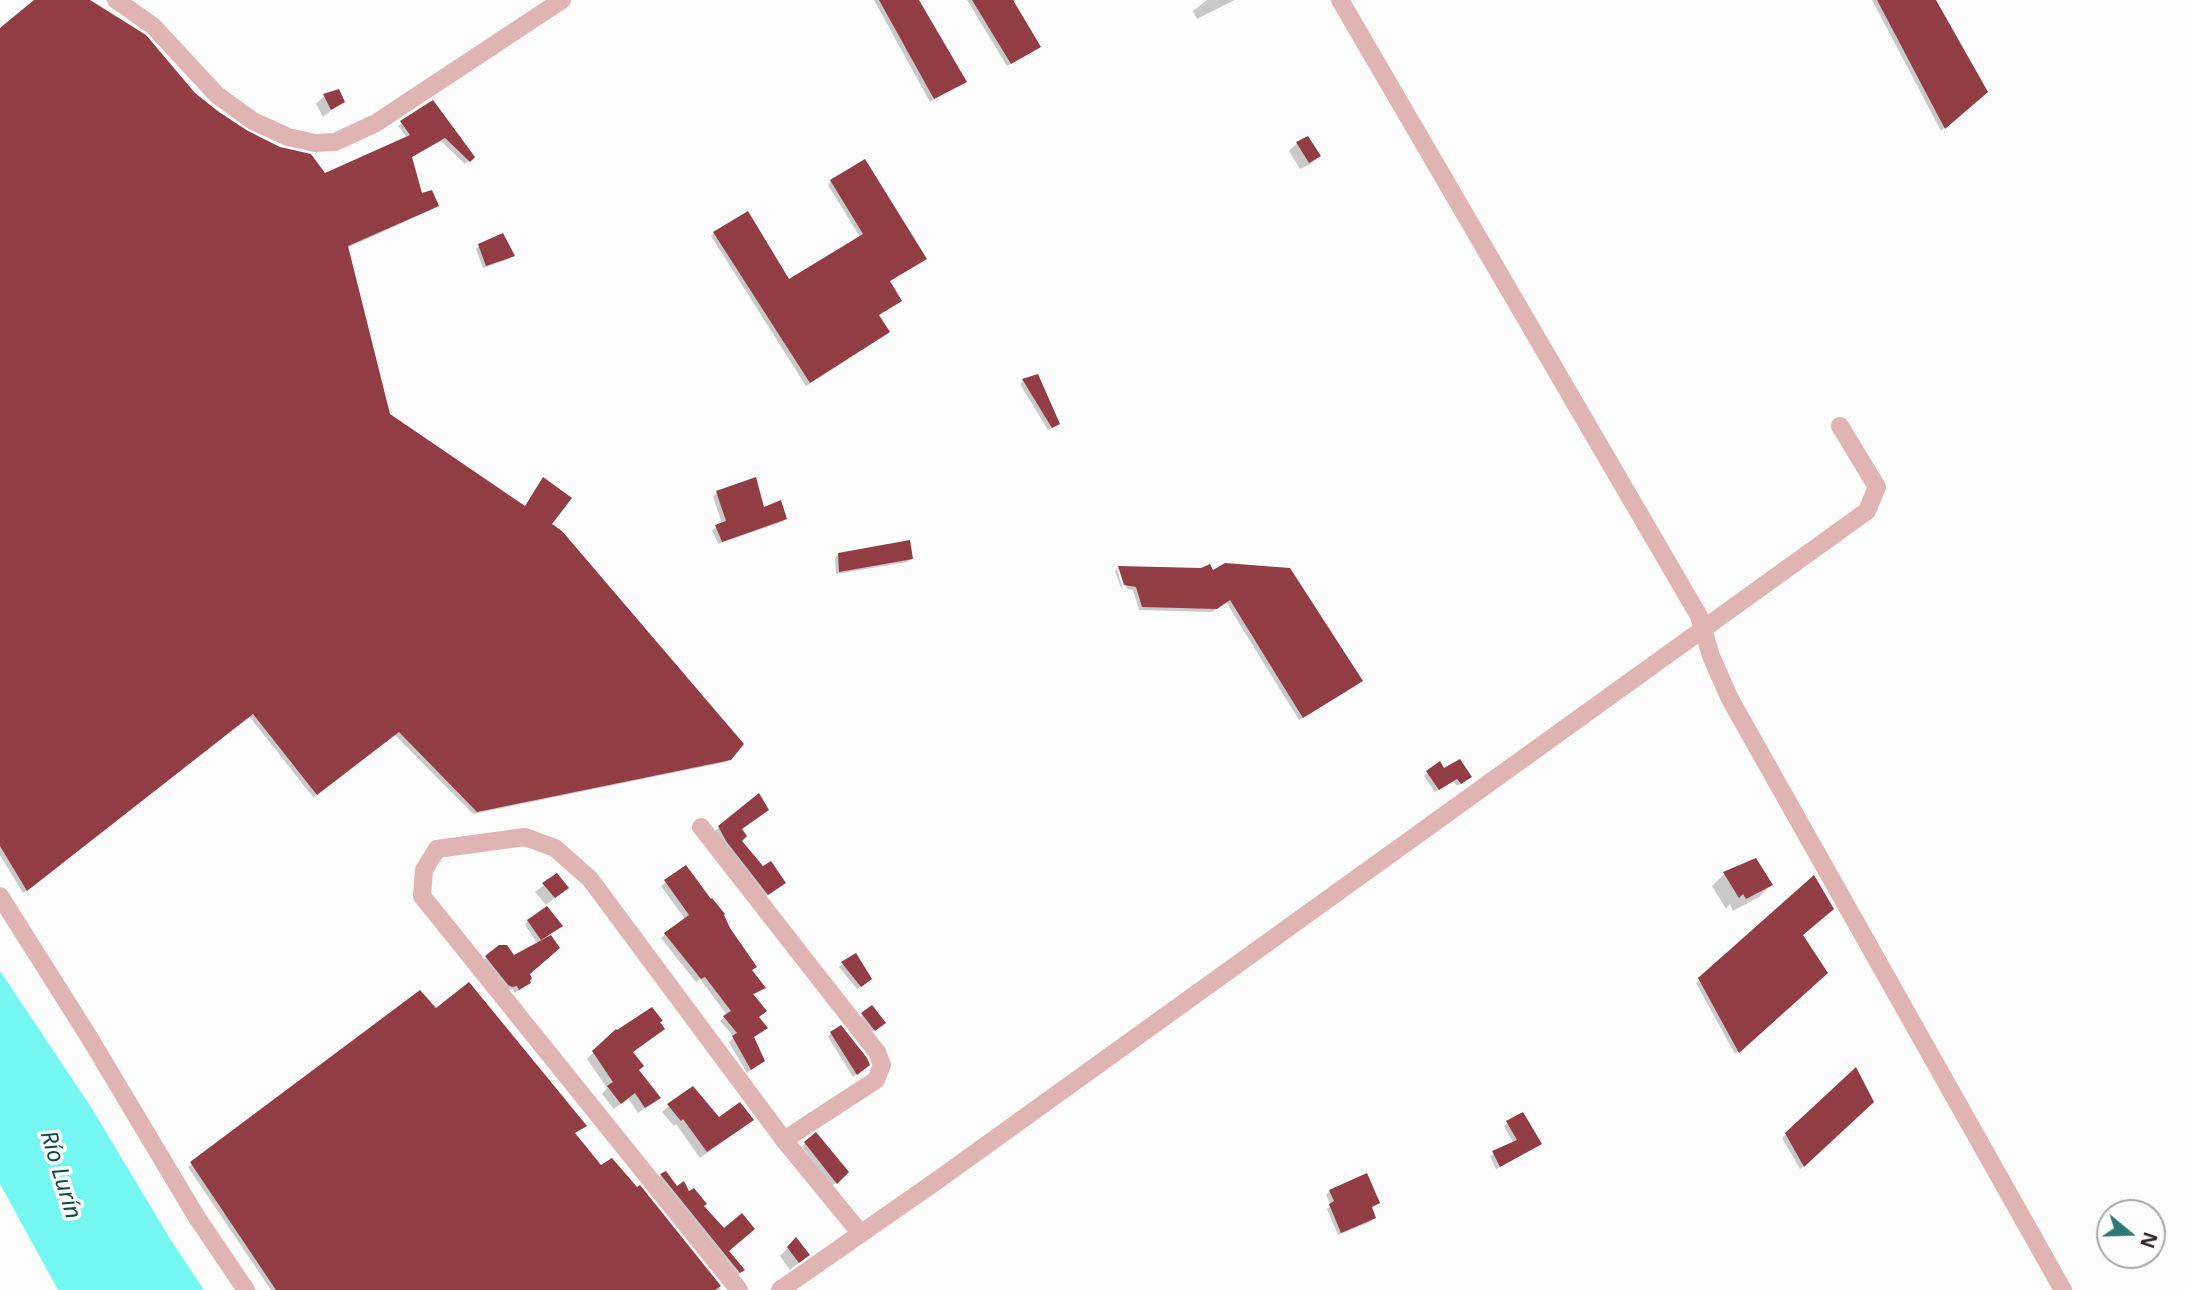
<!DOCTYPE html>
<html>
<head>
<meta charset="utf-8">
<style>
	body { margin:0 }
	#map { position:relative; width:2187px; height:1290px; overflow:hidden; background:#fcfcfc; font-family:"Noto Sans",sans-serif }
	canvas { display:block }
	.north { position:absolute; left:2096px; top:1199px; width:70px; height:70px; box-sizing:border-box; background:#fcfcfc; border:2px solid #aaa6a6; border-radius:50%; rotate:109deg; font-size:19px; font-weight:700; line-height:28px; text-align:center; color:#302424 }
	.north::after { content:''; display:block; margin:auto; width:24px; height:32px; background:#2e7774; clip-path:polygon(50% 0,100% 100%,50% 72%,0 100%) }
</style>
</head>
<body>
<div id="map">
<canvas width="2187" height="1290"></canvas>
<div class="north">N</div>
</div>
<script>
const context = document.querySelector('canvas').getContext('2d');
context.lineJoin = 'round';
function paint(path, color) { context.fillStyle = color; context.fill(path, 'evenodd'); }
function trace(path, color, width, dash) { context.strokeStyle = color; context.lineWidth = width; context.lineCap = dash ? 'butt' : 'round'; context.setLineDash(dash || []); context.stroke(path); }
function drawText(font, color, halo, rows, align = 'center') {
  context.font = font + ' "Noto Sans",sans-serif'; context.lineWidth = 7; context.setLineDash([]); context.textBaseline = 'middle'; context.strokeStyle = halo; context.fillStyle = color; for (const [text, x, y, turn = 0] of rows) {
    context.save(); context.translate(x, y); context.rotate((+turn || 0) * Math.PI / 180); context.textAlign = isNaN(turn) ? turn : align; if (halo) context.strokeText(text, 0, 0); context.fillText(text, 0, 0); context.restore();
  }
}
paint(new Path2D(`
	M0,971l91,136 78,130 35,53h-146l-58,-106z`), '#74f7f1');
paint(new Path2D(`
	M37,0h50l107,94 47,35 84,46 82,-37 -9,-12 34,-24 41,55 -8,7 -24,-23 -31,17 11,38 16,9 -4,4 -86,39 41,167 161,110 193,219 -16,18 -253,52 -79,-80 -81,63 -64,-81 -226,177 -23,-38v-825z
	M874,0h43l48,81 -35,21z
	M967,0h49l-4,2 23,48 -28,16z
	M1207,0h28l-38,19 -4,-8z
	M1872,0h62l51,92 -44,39z
	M324,96l18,6 -19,15 -7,-13z
	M1297,143l22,13 -8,8 -11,5 -11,-18z
	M831,181l94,77 -37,24 12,19 -22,14 7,20 -79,51 -95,-150 3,-3 75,48 71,-44 -32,-52z
	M479,246l34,9 -4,4 -26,9 -7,-19z
	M1023,381l31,46 -6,3 -28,-46z
	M717,493l46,16 22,10 -3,3 -64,22 -6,-14 10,-6 -9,-28z
	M839,554l72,5 -4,3 -71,12 -1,-16z
	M1118,568l83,2 11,3 145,112 -58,35 -73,-118 -14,10 -73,-2 -6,-20 -6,-1 -7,-20h-3z
	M1117,569l6,20 -2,-1 -6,-17z
	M1444,770l22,10 -9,6 -4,-5 -18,11 -11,-16 4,-4z
	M758,796l-18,33 -1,12 41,45 -16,11 -49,-66z
	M685,867l65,104 14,17 -12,8 5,22 -5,20 11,23 -16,12 -18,-31 5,-5 -14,-16 7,-6 -27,-36 -4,3 -35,-44 24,-19 -24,-33z
	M1724,874l47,11 -12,12 -26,14 -3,-7 -4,5 -14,-23z
	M556,876l11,12 -21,17 -11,-13z
	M1813,877l-12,58 25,38 -91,81 -39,-71z
	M528,921l20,14 10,13 -30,26 -3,12 -10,7 -2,-4 -5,1 -25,-29 17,-14 13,10 25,-13 -13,-19z
	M855,956l11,26 -9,7 -18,-22z
	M872,1008l8,18 -10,7 -11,-15z
	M436,1011l138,123 26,34 36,22 4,-2 81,102h-450l-83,-123z
	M616,1031l16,22 5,18 21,27 -20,15 -10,-15 -14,11 -12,-15 5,-6 -20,-29z
	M831,1033l37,31 -15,13 -25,-40z
	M1856,1070l16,31 -72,68 -18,-31z
	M669,1106l50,13 26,7 -45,32 -24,-34 -2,2 -12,-14z
	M1507,1123l33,21 -44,25 -6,-13 24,-12 -10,-18z
	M805,1143l42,29 -15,14 -30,-39z
	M661,1175l16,14 11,4 14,13 25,45 16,19 -5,5 -3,2 -78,-97z
	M1330,1191l48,12 -8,6 4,9 -4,4 -32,13 -11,-26 4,-4 -5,-10z
	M796,1240l12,15 -18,15 -10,-14z`), '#0003');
paint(new Path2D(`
	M34,0h56l56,35 49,58 24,19 29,19 32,16 31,7 14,19 85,-38 -10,-14 33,-21 42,57 -5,5 -25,-24 -33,19 10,36 10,-3 7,16 -91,40 42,168 135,92 18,-29 29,21 -20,26 10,7 182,213 -13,16 -254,52 -78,-80 -82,63 -64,-81 -226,177 -27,-45v-818z
	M879,0h40l48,82 -33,17z
	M972,0h41l28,47 -30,17z
	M1877,0h59l52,92 -43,37z
	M339,89l6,13 -14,8 -8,-16z
	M1308,136l13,20 -12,7 -13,-21z
	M865,159l62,100 -37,22 12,20 -23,14 11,17 -80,51 -97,-151 35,-21 41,68 74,-45 -33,-54z
	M503,233l12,23 -29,10 -8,-22z
	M1038,374l22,50 -8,4 -30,-49z
	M756,477l8,30 17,-7 6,19 -65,23 -7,-17 11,-4 -10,-30z
	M910,540l3,19 -74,13 -1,-19z
	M1225,563l65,5 73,113 -60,37 -73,-118 -13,9 -75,-2 -6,-20 -12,-2 -6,-19 83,2 9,-4 3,6z
	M1460,759l12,18 -11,7 -4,-5 -18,11 -13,-19 14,-10 4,7z
	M759,793l10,17 -27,19 5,7 -5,5 21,25 8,-5 15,22 -18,12 -42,-54 -8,-15z
	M1756,858l17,27 -27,14 -3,-5 -4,4 -16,-26z
	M686,865l25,34 1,-1 13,16 -1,1 6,13 27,39 -5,3 14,18 -13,6 14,17 -8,6 9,11 -14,9 11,24 -14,9 -19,-34 5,-3 -14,-17 8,-5 -26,-34 -4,2 -37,-46 25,-18 -25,-35z
	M557,873l12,15 -14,10 -13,-15z
	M1814,875l20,34 -31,26 25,38 -89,80 -41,-75z
	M547,906l16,20 -22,14 -14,-20z
	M551,935l9,13 -30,26 2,5 -2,1 1,3 -12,7 -2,-4 -5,1 -4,-2 -23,-29 14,-11h8l7,10z
	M856,953l16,26 -11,8 -20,-25z
	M469,982l118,144 -12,7 26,32 11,-7 25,29 3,-2 81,101 -6,4h-439l-86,-128 230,-172 16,18z
	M872,1005l14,18 -11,8 -14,-18z
	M652,1007l11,14 -3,1 5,7 -32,23 11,14 -5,4 22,28 -16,10 -10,-15 -14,11 -14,-18 6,-4 -21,-31 24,-22 1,1z
	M841,1025l26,33 3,7 -13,10 -27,-43z
	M1856,1067l18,35 -70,65 -19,-34z
	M693,1086l26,31 21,-15 14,18 -47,32 -24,-33 -2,2 -14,-17z
	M1523,1112l19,32 -42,23 -8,-16 25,-11 -11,-19z
	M816,1132l33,40 -12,12 -33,-42z
	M666,1171l11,15 7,-5 5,10 5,-3 13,16 -3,2 20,22 18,-15 13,16 -26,22 16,19 -5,3 -80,-99z
	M1367,1173l13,30 -8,4 4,11 -35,15 -12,-29 5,-3 -5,-11z
	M796,1237l14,18 -11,8 -12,-16z`), '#923c43');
trace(new Path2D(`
	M116,0l37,26 64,69 36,26 35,16 27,6 20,-1 41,-19 186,-123
	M1340,0l359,616 12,40 19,43 333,591
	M701,827l176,225 5,13 -6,15 -92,60
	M0,896l89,141 107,179 50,74
	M739,1290l-317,-394 2,-26 13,-21 88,-12 30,11 35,31 194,261 77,94
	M780,1290l155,-108 932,-671 10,-24 -37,-61`), '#e1b4b4', 18);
drawText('italic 23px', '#0e4b48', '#fcfcfc', [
	["Río Lurín",60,1175,73]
]);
</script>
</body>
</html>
